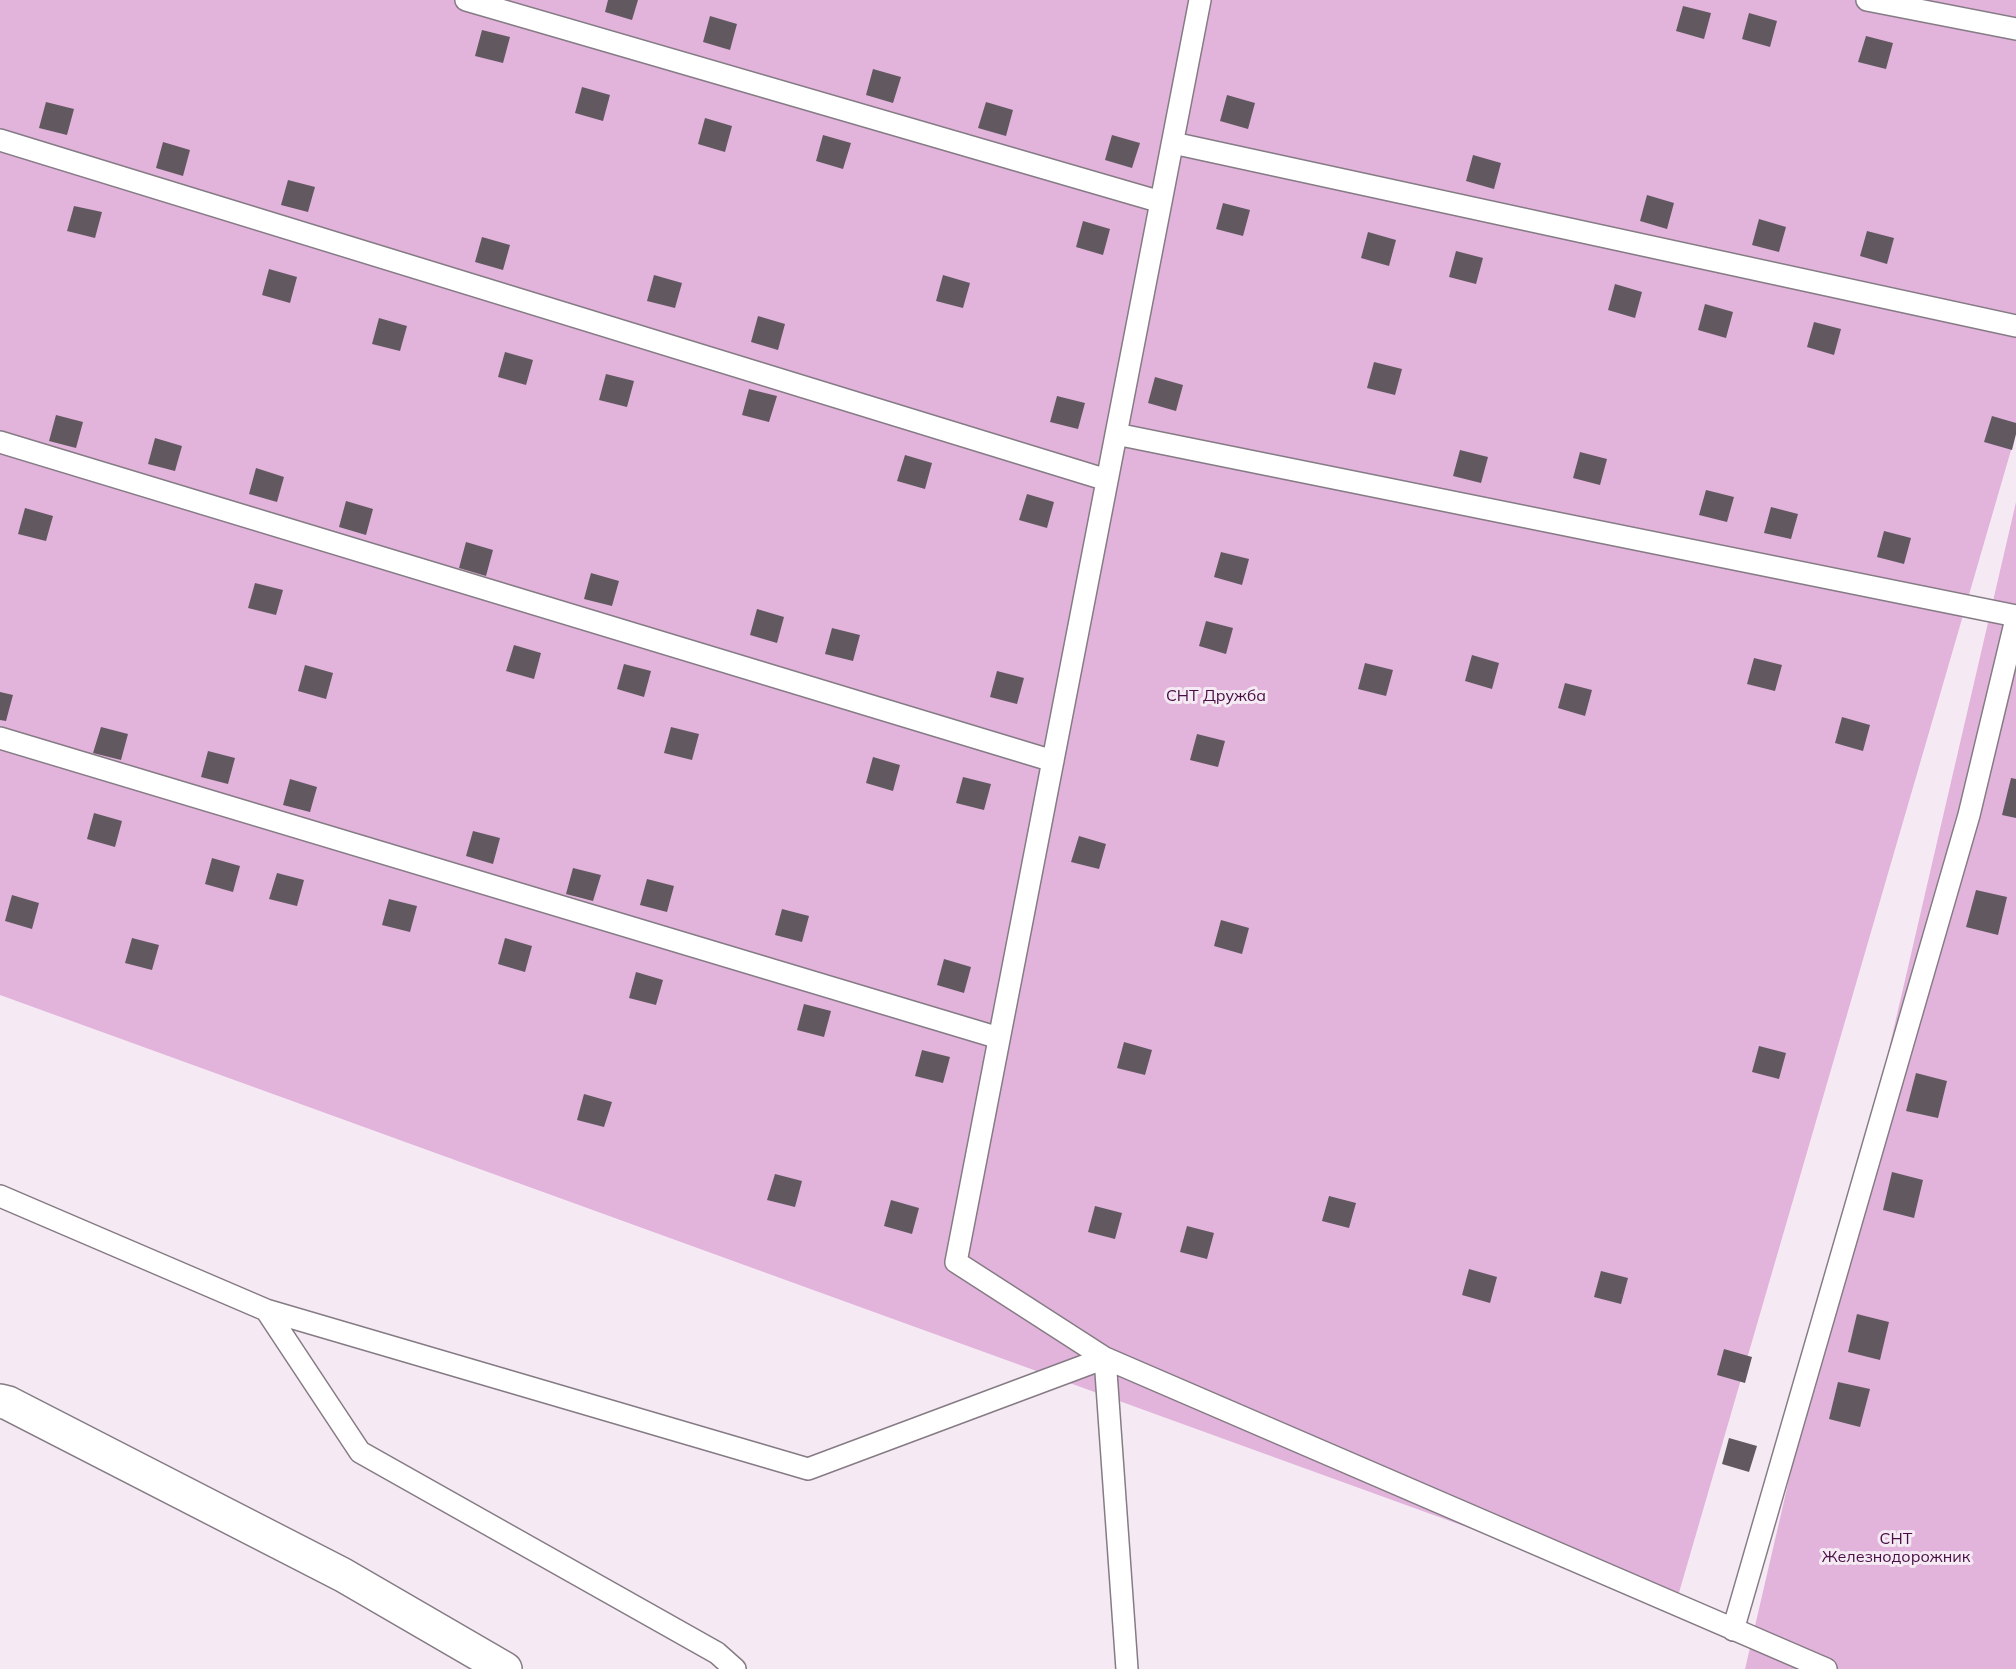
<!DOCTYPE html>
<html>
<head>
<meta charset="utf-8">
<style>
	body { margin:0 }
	canvas { display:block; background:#f5eaf3 }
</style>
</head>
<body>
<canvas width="2016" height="1669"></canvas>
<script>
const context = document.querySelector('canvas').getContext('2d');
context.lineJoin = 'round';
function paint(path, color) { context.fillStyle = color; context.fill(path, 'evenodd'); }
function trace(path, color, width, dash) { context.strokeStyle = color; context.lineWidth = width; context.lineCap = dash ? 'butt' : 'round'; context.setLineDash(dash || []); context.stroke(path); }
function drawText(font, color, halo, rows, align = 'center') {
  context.font = font + ' Mulish,sans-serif'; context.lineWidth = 6; context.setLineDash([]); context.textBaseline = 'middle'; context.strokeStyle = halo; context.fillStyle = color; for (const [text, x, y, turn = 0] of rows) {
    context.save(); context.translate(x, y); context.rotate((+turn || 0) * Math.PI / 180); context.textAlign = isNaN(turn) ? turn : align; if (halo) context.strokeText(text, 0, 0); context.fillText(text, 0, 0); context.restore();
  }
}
paint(new Path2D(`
	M0,0h2016v433l-340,1170 -1676,-608z
	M2016,502v1167h-271z`), '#e2b4dc');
paint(new Path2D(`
	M608,0h30l-6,20 -27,-8z
	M1683,6l28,7 -7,26 -28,-8z
	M1749,13l28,8 -7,26 -28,-8z
	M710,16l27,8 -7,26 -27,-8z
	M482,30l28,7 -7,26 -28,-7z
	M1866,36l27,7 -7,26 -28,-7z
	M873,69l28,8 -8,26 -27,-8z
	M582,87l28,8 -7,26 -28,-8z
	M1227,95l28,8 -7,26 -28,-8z
	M46,102l28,7 -7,26 -28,-7z
	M986,102l27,8 -7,26 -28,-8z
	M705,118l27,8 -7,26 -27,-8z
	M823,135l28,8 -8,26 -27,-8z
	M1112,135l28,8 -8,25 -27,-8z
	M163,142l27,8 -7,26 -27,-8z
	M1473,155l28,8 -7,26 -28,-8z
	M288,180l27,7 -7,25 -27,-7z
	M1647,195l27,8 -7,26 -27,-8z
	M1223,203l27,7 -7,26 -27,-7z
	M74,206l28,6 -7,26 -28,-7z
	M1759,219l27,8 -7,25 -27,-7z
	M1083,221l27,8 -7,26 -27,-8z
	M1867,231l27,7 -7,26 -27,-8z
	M1368,232l28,8 -7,26 -28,-8z
	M482,237l28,8 -7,25 -28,-8z
	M1456,251l27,7 -7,26 -27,-7z
	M269,269l28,8 -7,26 -28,-8z
	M654,275l28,8 -7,25 -28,-7z
	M943,275l27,8 -7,25 -27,-7z
	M1615,284l27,8 -7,26 -27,-8z
	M1705,304l28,8 -7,26 -28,-8z
	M758,316l27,8 -7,26 -27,-8z
	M379,318l28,8 -7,25 -28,-7z
	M1814,322l27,7 -7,26 -27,-8z
	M505,352l28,8 -7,25 -28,-8z
	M1374,362l28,7 -7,26 -28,-7z
	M606,374l28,7 -7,26 -28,-7z
	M1155,377l28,8 -7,26 -28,-8z
	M749,389l28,7 -8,26 -27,-7z
	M1057,396l28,7 -7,26 -28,-7z
	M56,415l27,7 -7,26 -27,-7z
	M1992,416l24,7v11l-4,16 -28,-8z
	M155,438l27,8 -7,25 -27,-7z
	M1460,450l28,7 -7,26 -28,-7z
	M1580,452l27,7 -7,26 -27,-7z
	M905,455l27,8 -7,26 -28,-8z
	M256,468l28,9 -7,25 -28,-8z
	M1706,490l28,7 -7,25 -28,-7z
	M1027,494l27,8 -7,26 -28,-8z
	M346,501l27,8 -7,26 -27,-8z
	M1771,507l27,7 -7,25 -27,-6z
	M25,508l28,8 -7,25 -28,-7z
	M1884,531l27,7 -7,26 -27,-7z
	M466,542l27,8 -7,26 -27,-8z
	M1221,552l28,7 -7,26 -28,-8z
	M591,573l28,8 -7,25 -28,-7z
	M255,583l28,7 -7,25 -28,-7z
	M757,609l27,8 -7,26 -27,-8z
	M1206,621l27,7 -7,26 -27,-8z
	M832,628l28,7 -7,26 -28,-7z
	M514,645l27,8 -7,26 -28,-8z
	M1472,655l27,8 -7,26 -27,-8z
	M1754,658l28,7 -7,26 -28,-7z
	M1365,663l28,7 -7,26 -28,-7z
	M624,664l27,7 -7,26 -27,-8z
	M305,665l28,8 -7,26 -28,-8z
	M997,671l27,7 -7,26 -27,-7z
	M1565,683l27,7 -7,26 -27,-8z
	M0,692l13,3 -7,26 -6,-1z
	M1842,717l28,8 -7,26 -28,-8z
	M101,727l27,7 -7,26 -28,-7z
	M671,727l28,7 -7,26 -28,-7z
	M1197,734l28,7 -7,26 -28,-7z
	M208,751l27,7 -7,26 -27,-7z
	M873,757l27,8 -7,26 -27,-8z
	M963,777l28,7 -7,26 -28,-7z
	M2011,778l5,1v39l-14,-3z
	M290,779l27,8 -7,25 -27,-7z
	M94,813l28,8 -7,26 -28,-8z
	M473,831l27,7 -7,26 -27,-8z
	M1079,836l27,8 -7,25 -28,-7z
	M212,858l28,8 -7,26 -28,-8z
	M573,868l28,7 -8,26 -27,-7z
	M277,873l27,7 -7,26 -28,-7z
	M647,879l27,7 -7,26 -27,-7z
	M1976,890l31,7 -9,38 -32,-8z
	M12,895l27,8 -7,26 -27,-8z
	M389,899l28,7 -7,26 -28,-7z
	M782,909l27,7 -7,26 -27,-7z
	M1221,920l28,8 -7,26 -28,-8z
	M132,938l27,7 -7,25 -27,-7z
	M505,938l27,8 -7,26 -27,-8z
	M944,959l27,8 -7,26 -27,-8z
	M636,972l27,8 -7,25 -27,-7z
	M804,1004l27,7 -7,26 -27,-7z
	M1124,1042l28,8 -7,25 -28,-7z
	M1759,1046l27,7 -7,26 -27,-7z
	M922,1050l28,7 -7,26 -28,-7z
	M1916,1073l31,8 -9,37 -32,-7z
	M584,1094l28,8 -8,25 -27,-7z
	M1892,1172l31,8 -9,38 -31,-8z
	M775,1174l27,7 -7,26 -28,-7z
	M1329,1196l27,7 -7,25 -27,-7z
	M891,1200l28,8 -7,26 -28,-8z
	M1095,1206l27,7 -7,26 -27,-7z
	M1187,1226l27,7 -7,26 -27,-7z
	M1469,1269l28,8 -7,26 -28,-8z
	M1601,1271l27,7 -7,26 -27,-7z
	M1857,1314l32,8 -9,38 -32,-8z
	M1724,1349l28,8 -7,26 -28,-8z
	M1838,1382l32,7 -10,38 -31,-8z
	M1729,1438l28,8 -8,26 -27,-8z`), '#615860');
const lane = new Path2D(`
	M466,0l695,202
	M1867,0l149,29
	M0,140l1107,340
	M1173,143l843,183
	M1116,434l900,182
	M0,442l1053,319
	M0,738l999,300
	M0,1196l266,114 94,142 357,201 18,16
	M266,1310l542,159 297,-111 721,311
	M1733,1630l236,-815 47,-196
	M1127,1669l-22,-311 -149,-96 244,-1262`);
const street = new Path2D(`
	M0,1401l8,2 335,172 162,94`);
trace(lane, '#857b84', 24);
trace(street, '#857b84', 36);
trace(lane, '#fff', 21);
trace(street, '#fff', 33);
drawText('16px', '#480e44', '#f5eaf3', [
	["СНТ Дружба",1216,696],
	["СНТ",1896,1539],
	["Железнодорожник",1896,1557]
]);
</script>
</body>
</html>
